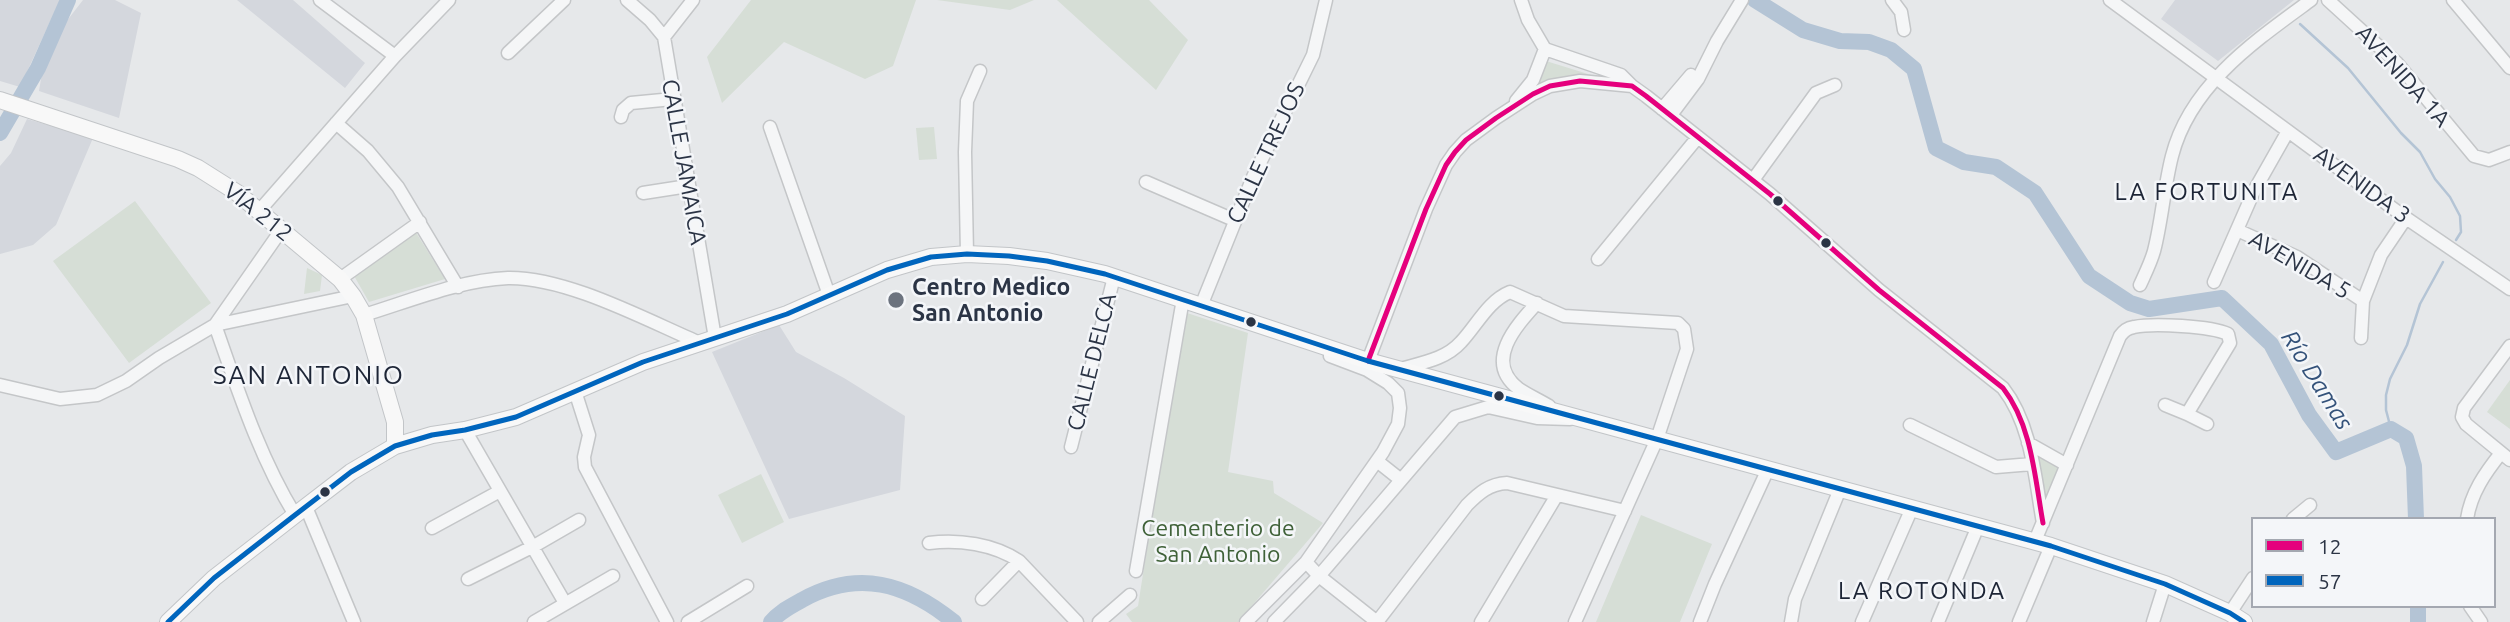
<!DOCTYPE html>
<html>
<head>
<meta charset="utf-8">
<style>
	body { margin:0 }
	#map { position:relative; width:2510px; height:622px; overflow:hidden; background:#e6e8ea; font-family:Ubuntu,sans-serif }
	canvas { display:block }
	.legend { position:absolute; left:2251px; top:517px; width:245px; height:91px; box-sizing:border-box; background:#f4f6f9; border:2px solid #a4a8b1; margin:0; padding:9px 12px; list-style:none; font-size:21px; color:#2b3445 }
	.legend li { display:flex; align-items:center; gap:14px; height:35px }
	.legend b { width:35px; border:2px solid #a4a8b1 }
</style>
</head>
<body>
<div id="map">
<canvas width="2510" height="622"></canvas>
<ul class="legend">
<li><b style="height:9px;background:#e5007d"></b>12</li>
<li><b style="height:9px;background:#0065bd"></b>57</li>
</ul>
</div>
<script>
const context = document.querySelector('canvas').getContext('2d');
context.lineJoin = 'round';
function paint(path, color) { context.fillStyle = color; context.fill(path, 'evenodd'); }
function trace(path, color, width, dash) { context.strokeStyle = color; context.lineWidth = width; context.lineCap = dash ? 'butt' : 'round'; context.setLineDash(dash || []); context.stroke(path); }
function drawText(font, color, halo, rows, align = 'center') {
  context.font = font + ' Ubuntu,sans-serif'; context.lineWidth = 5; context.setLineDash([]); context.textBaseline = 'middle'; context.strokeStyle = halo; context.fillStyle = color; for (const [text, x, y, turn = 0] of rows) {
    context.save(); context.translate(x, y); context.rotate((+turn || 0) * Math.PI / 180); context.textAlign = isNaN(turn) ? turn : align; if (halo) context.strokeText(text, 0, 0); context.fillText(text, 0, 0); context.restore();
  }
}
paint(new Path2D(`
	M0,0h60l-40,87 -20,-6z
	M83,0h32l26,13 -22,105 -80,-27 4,-24 16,-36z
	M237,0h56l72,63 -20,25z
	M2175,0h119l-76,61 -57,-42z
	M27,119l66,19 -37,87 -23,20 -33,9v-88l11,-13z
	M779,325l17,27 48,26 61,38 -5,74 -111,29 -77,-167z`), '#d4d7dd');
paint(new Path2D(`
	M751,0h165l-23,66 -28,13 -81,-37 -62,61 -15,-46z
	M937,0h97l-24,10z
	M1057,0h92l39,40 -32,50z
	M1546,61l68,21 -37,-5 -19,1 -36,18z
	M934,127l3,32 -18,1 -3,-32z
	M135,201l76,102 -82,60 -76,-102z
	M415,231l30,48 -76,23 -16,-28z
	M307,268l15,7 -2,16 -16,3z
	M1184,312l64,21 -20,139 45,9 1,12 49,30 -85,99h-106l-6,-8 12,-8z
	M2510,380v49l-23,-17z
	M2036,455l25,10 -16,38z
	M761,474l23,48 -42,21 -24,-48z
	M1641,515l71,29 -32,78h-84z`), '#d6ded6');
trace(new Path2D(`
	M2300,24l48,44 53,65 19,19 15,27 15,18 10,19 1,16 -5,8
	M2391,429l-5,-19v-15l4,-16 17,-34 13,-41 23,-42`), '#b4c4d5', 2.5);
trace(new Path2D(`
	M1755,0l48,30 37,11 29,1 22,8 23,19 22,79 28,14 32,5 39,26 54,83 41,27 19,6 73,-11 49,46 38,71 27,37 55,-23 15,9 8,28 2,53
	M0,133l38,-65 30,-68
	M2418,606v16
	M771,622c8,-10 19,-15 31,-22 56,-31 104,-17 152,22`), '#b4c4d5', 16);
const minor = new Path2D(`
	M320,0l75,56
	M627,0l23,20 14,17 51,301
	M1892,0l9,12 3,18
	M2110,0l296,218 104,71
	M2328,0l69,63 77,93 15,4 21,-8
	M2453,0l57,68
	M664,37l29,-37
	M1545,49l76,26 11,11
	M508,53l56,-53
	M1516,101l17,-21 12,-31 -17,-29 -7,-20
	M1662,109l29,-34
	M1671,115l27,-36 19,-38 25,-41
	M621,117l2,-7 8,-7 42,-4
	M336,123l32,28 30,36 60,100
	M770,127l59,168
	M1753,180l63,-87 19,-8
	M1146,182l88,38
	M643,193l45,-7
	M259,211l136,-155 54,-56
	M2237,230l60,27 66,44
	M967,254l-2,-102 2,-51 13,-30
	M1598,259l100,-122
	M340,279l80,-57
	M2214,282l40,-91 34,-60
	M2140,285c5,-11 11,-23 14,-34 8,-31 10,-64 18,-95 18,-71 83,-115 139,-156
	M1537,303c-21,23 -54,59 -18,86 9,6 20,11 30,17
	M1201,306l52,-129 60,-122 13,-55
	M364,315c46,-14 96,-35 144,-37 59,-1 138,42 192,65
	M215,325c23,65 44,131 80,190
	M215,325l138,-29
	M2361,338l2,-37 18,-46 25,-37
	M2510,346l-46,62 -2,9 4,7 44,36
	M1368,361l58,-152 20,-44 9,-13 11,-12 30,-22 37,-24 17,-8 30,-5 52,5 14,10 124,98 109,96 124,98c29,37 32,91 40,135
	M1397,370c23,-7 48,-10 64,-28 16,-17 27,-41 49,-50l54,24 114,7 6,6 3,20 -30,90 -82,183
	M0,385l60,14 37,-4 29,-14 33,-23 56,-33 67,-96
	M575,391l14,44 -5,22 1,10 82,155
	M2187,414l20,10
	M1910,425l86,42 36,-3
	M465,430l100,173
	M2028,443l39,22
	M1071,447l43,-170
	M1377,461l24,19
	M306,507l48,115
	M2293,519l17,-14
	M2467,519c4,-26 18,-46 34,-66
	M432,528l68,-37
	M2035,541l85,-205c4,-5 7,-8 14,-9 19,-4 77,-1 94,7l2,9 -43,71 -22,-9
	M929,543c29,-4 65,1 90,18l58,61
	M1306,562l13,14 58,46 90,-117c12,-12 22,-21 40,-22l118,28
	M1136,571l47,-272
	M468,579l66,-33 45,-26
	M982,599l37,-38
	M2470,606l11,16
	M2230,613l23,-35
	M534,622l79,-46
	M688,622l59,-36
	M1099,622l31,-27
	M1246,622l60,-60 77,-110 15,-28 2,-16 -2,-15 -10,-10 -21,-13 -37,-14
	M1274,622l45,-46 136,-159 33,-10 49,11 33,1
	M1481,622l76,-127
	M1700,622l15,-38 53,-115
	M1791,622l4,-23 45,-110
	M1862,622l50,-114
	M1938,622l40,-96
	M2019,622l32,-76
	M2153,622l12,-38`);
const major = new Path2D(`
	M0,100l178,59 20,9 38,24 104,87 13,17 11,19 31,107v24
	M168,622l46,-44 81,-63 56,-43 44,-26 37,-11 33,-5 51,-13 127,-55 144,-48 100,-44 44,-13 36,-3 42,2 38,5 58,13 263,87 683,185 114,38 65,29 14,9`);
trace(minor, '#c4c6c8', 15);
trace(major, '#c2c5c8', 18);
trace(minor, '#f5f6f7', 12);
trace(major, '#f8f8f8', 16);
trace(new Path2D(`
	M1368,361l58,-152 20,-44 9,-13 11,-12 30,-22 37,-24 17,-8 30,-5 52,5 14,10 124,98 109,96 124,98c29,37 32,91 40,135`), '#e5007d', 5);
trace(new Path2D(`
	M168,622l46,-44 81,-63 56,-43 44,-26 37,-11 33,-5 51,-13 127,-55 144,-48 100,-44 44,-13 36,-3 42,2 38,5 58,13 263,87 683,185 114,38 65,29 14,9`), '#0065bd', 5);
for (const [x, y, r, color] of [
	[1778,201,6,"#2b3445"],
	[1826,243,6,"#2b3445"],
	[896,300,9,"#6c737f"],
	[1251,322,6,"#2b3445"],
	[1499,396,6,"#2b3445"],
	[325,492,6,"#2b3445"]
]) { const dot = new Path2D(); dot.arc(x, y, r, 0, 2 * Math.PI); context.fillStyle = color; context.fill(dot); trace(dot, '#f4f6f9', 2.5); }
drawText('23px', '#2b3445', '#f4f6f9', [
	["AVENIDA 1A",2403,76,48],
	["CALLE TREJOS",1266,153,-65],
	["CALLE JAMAICA",684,162,80],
	["AVENIDA 3",2362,185,36],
	["VÍA 212",258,212,38],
	["AVENIDA 5",2300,265,30],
	["CALLE DELCA",1092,362,-76]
]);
drawText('bold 23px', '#2b3445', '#f4f6f9', [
	["Centro Medico",912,287],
	["San Antonio",912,313]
], 'left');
drawText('23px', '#3f6138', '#f4f6f9', [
	["Cementerio de",1218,528],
	["San Antonio",1218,554]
]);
context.letterSpacing = '2px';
drawText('24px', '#1d2536', '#f4f6f9', [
	["LA FORTUNITA",2207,192],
	["LA ROTONDA",1922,591]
]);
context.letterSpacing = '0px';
drawText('italic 24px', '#34527a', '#f4f6f9', [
	["Río Damas",2317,380,58]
]);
context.letterSpacing = '2px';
drawText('26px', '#1d2536', '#f4f6f9', [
	["SAN ANTONIO",309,375]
]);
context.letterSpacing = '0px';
</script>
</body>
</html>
